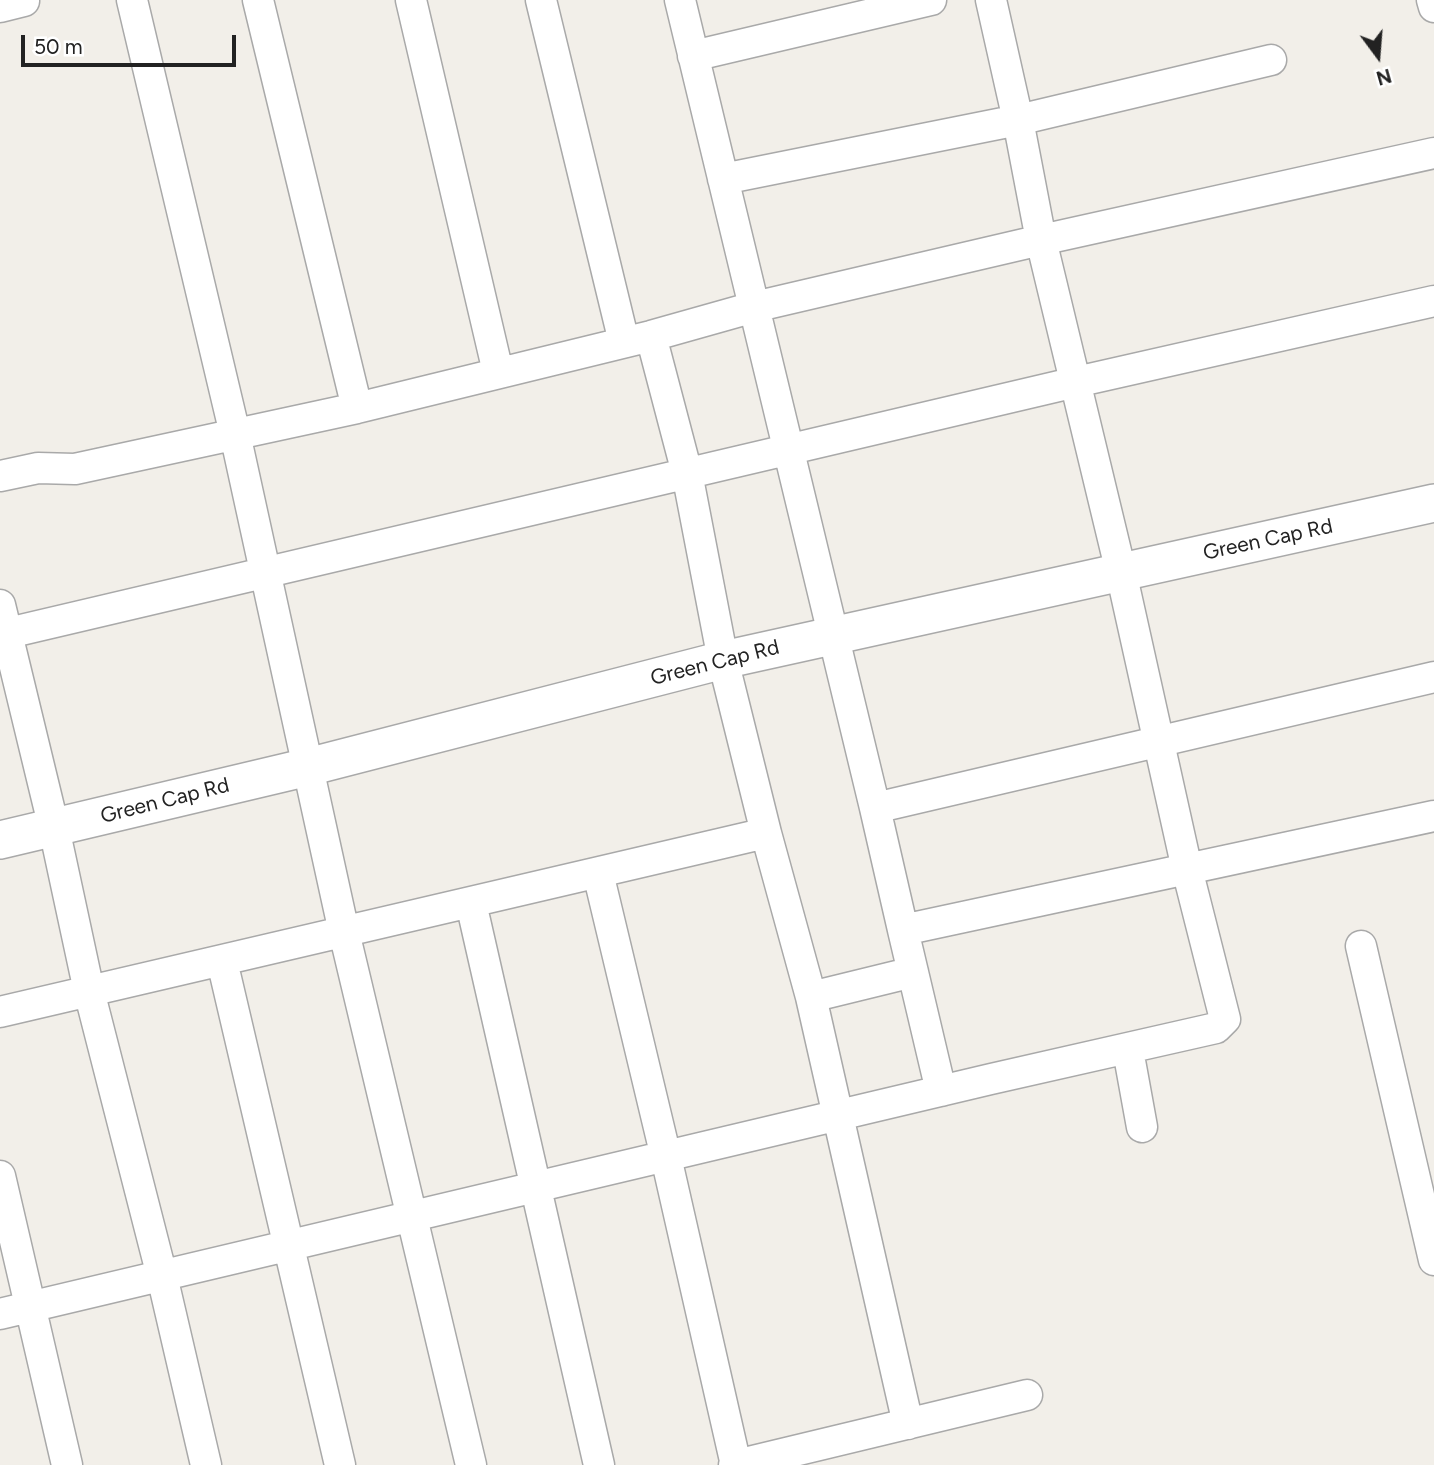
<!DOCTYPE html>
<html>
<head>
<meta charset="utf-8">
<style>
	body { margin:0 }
	#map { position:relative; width:1434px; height:1465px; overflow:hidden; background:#f2efe9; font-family:Figtree,sans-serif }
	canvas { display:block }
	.north { position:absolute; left:1343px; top:21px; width:70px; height:70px; -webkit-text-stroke:5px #fff; paint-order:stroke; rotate:164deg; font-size:19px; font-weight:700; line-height:28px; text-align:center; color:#222 }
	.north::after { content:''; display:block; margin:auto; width:24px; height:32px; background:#222; clip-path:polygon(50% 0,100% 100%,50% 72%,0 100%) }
	.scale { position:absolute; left:21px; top:35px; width:215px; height:32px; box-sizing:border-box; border:4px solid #222; border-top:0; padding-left:9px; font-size:21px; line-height:24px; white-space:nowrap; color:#222; -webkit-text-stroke:5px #fff; paint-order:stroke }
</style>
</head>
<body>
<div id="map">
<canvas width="1434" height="1465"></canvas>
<div class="north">N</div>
<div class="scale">50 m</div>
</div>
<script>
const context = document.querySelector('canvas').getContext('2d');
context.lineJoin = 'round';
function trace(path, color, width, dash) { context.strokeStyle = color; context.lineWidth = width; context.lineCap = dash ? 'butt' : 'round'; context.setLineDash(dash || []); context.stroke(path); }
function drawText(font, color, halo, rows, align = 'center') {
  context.font = font + ' Figtree,sans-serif'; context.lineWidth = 5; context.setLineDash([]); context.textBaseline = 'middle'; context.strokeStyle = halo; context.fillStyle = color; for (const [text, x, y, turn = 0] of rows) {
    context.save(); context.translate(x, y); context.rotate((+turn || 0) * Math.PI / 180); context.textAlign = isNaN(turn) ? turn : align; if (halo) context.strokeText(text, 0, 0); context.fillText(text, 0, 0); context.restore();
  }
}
const minor = new Path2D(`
	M132,0l103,434 109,498 127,533
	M258,0l99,408
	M411,0l87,372
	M541,0l83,342
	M680,0l195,808 559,-131
	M1432,0l2,7
	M0,7l24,-6
	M693,56l238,-56
	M723,179l295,-59 253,-60
	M0,476l38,-8 37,1 282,-61 294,-72 103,-29 287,-67 393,-87
	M0,605l54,223 35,163 73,285 44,189
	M0,635l1076,-253 358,-81
	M875,808l28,122
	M766,833l45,164 97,427
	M598,873l68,284 70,308h-2
	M471,903l128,562
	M1361,946l73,314
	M222,961l118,504
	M811,997l102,-25
	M0,1012l766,-179 -43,-173 -36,-187 -36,-137
	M1128,1050l14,77
	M941,1091l-38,-161 531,-114
	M0,1176l67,289
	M0,1314l991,-235 225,-51 9,-9 -38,-150 -66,-297 -80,-332 -23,-120 -27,-120
	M736,1465l291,-70`);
const tertiary = new Path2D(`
	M0,840l308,-73 415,-107 711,-157`);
trace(minor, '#a9a9a9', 33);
trace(tertiary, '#a9a9a9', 40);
trace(minor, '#fff', 30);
trace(tertiary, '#fff', 37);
drawText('21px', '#222', '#fff', [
	["Green Cap Rd",1268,540,-12],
	["Green Cap Rd",715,663,-14],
	["Green Cap Rd",165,801,-14]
]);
</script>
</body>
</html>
